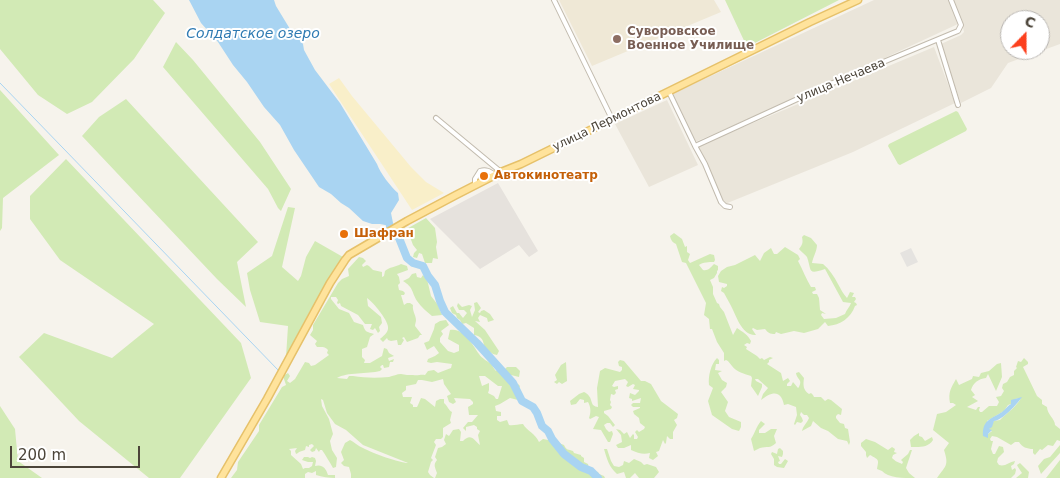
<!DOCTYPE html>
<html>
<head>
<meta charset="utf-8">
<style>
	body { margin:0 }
	#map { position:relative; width:1060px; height:478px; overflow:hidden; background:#f6f3ec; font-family:"DejaVu Sans",sans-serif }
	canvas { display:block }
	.north { position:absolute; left:1000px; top:10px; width:50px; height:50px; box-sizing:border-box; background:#fff; border:1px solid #b7b4b0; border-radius:50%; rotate:22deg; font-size:14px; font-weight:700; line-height:20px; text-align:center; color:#4b4439 }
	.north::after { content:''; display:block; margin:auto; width:18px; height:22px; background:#fc3f1d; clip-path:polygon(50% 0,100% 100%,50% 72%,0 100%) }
	.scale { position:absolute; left:10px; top:446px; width:130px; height:22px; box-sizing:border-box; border:2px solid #4b4439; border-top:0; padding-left:6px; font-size:15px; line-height:18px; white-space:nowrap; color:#4b4439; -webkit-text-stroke:4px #fff; paint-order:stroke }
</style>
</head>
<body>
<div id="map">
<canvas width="1060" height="478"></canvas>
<div class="north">С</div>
<div class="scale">200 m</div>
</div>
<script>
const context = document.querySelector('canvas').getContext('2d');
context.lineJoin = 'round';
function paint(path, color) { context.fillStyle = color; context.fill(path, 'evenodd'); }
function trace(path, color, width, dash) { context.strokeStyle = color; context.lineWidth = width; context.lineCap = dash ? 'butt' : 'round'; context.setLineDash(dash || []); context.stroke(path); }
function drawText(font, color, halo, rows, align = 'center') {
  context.font = font + ' "DejaVu Sans",sans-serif'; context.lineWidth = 4; context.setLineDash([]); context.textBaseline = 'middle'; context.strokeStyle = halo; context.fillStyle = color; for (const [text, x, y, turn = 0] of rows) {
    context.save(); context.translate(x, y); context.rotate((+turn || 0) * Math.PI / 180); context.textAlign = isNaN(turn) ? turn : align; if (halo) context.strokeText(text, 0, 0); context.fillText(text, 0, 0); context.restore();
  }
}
paint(new Path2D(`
	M874,0h75l9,24 -151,70 -112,48 -23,-48z
	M953,0h107v44l-52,19 -17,25 -30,15 -12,-32 -8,-27 20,-9 3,-3 -1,-5zM1010,20h30v30h-30z
	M934,47l21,56 -102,49 -128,52 -27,-58z
	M667,100l31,65 -49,22 -34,-63z`), '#eae5da');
paint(new Path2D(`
	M498,183l40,68 -9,6 -10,-12 -39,24 -50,-50z`), '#e6e2dd');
paint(new Path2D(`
	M559,0h155l7,12 -129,54z`), '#efe8d6');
paint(new Path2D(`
	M0,0h153l12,13 -31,46 -42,43 -25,12 -29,-19 -38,-46z
	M725,0h114l-92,47z
	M176,42l17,18 67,82 31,47 -10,22 -3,-3 -10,-19 -105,-122z
	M0,90l59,65 -56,43 -1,30 -2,3z
	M126,99l132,143 -21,20 9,45 -29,-28 -135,-143 17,-19z
	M956,111l2,1 9,17 -1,2 -66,34 -2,-1 -10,-18 1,-2z
	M66,159l175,184 10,35 -71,100h-31l-70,-57 -60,-64 25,-24 68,25 42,-34 -94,-64 -30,-41v-23z
	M288,207l7,1 -13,59 16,14 3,-5 5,-19 9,-16 28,16 -33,54 -24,46 2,-31 -28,-4 -10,-32 -3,-17 25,-17z
	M426,218l9,10 2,14 -1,5 2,12 -5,-1 -1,5h-7l-3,-9 -3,-1 -2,5 -4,-1 1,-4 3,-3 -4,-5 -3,-8 -5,-3 -2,-3z
	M674,233l8,6 3,8 2,-1v6l3,2 -2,6 2,3 20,-9 4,1 1,5 -1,2c-5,0 -11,0 -15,3l4,5c5,1 7,-2 11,-6l4,2v4l-1,1v2l-3,5 -4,2 3,7v7l4,9 2,1 1,3 4,5 9,23 4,-7c6,4 11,7 14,13l-1,3 -3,-1 -3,2 3,2 -1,2 11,7 3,3 2,-1 2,2 6,-3 3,1 -4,2v2l-2,2 14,9 2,8 5,-3 2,3 -3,3v2h4l2,-4 5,6 1,-1c4,-8 -2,-7 -3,-14l3,-1 5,6c-1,7 -1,12 5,16l2,-1 2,2 1,2h7l4,4 3,-2 3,1 11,9 -1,6 -3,-1 -2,2v2l4,5 4,1 1,4 3,1 2,13 -1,3 -2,-4 -9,-2 -10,-8 -7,-3 -8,-7 -2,5 -9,5c1,-5 5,-8 7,-13l-2,-3h-3l-3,-3 -1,3 2,3 1,3 -2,2 -4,-1 -2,3 -1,-1 3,-9 -1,-8 -8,-3 -4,1c-3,-16 -13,-13 -23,-5l2,-6 5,-6 -10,-9h-3l1,2 6,3v3l-4,9 -7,-10 1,-8 -1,-2c-6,-2 -15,-4 -19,-10 -2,-2 -3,-5 -6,-6l-2,1v-8l-7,-11 -5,-13h-2l-1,-10 -5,-4 2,-12 -20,-40 -4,-1 -6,-18c-4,-2 -5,-4 -6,-8z
	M804,235l7,3 6,7c0,6 -4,12 -5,18l11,1c6,5 11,12 15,20 3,5 5,10 9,14l3,-6 4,1 -2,4h3l1,2 -2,3 2,1 1,2 -2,1c-4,12 -15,19 -27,20l-3,-4 -7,7 -14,4 -10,-2 -13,3 -5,-2 -1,2c-5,0 -7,-1 -10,-5l-8,1 -4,-2 -1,1 4,6c-15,1 -20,-21 -26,-31 -2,-4 -4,-7 -6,-11l-3,-2 1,-4 2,1 3,-2v-2l-8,-2 -1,-6 3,-5 6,-4 8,-2 20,-10 5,6 4,-8 7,-5 3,6h3l8,-7 13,8 2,4 -2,2c5,9 8,18 13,26h4l1,3 -4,2 1,2h4l2,4 1,12 6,4 -4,-1 -1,2 3,4 12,-1 9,-4c1,-4 5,-7 6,-11l-8,-1 -18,-33c-18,6 -13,2 -18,-12 -2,-3 -6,-5 -8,-8 4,-5 4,-7 3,-12z
	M359,257l4,1 3,3 -4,4 1,2 4,-2 2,1 4,4 9,2v5l2,-1 1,-5c4,-4 11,-4 16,-7l6,2 1,4 -11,4 2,3 1,6 -2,2 1,5 4,1 2,2 -1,2h-3l3,10 3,-2h3l3,2c-1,6 3,10 3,15 0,2 -1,4 -1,6l7,9h-2l-2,3 -11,4 -3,-5 -2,1 2,2 -3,5h-3l-1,-5 -6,1 -3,-1 -1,-2 -4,4 -3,-3c3,-3 7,-5 8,-10 2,-7 -15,-27 -21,-31l1,8 13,11 1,6 -3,4 1,4 -2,2 -3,-5 -2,2 -3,-1 2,-5h-7l-7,-9 -17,-9 -1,-3 -2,1 -1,-1 1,-3 -2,-3h-5v2l8,10 10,4 5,9 9,3c2,7 4,7 11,9l-4,3 -3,10 -5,2v8l3,3 -1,3h6l12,-7 2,-8 3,1 2,4 5,3 -6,2 1,3 5,-2 -1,3h-3l-1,5 -5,1 -1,-3h-1l-2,2 2,2 -2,2c-12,3 -33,1 -43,7l10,1 2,-3h4c12,2 24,2 36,1 4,-1 8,-3 12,-3 4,1 8,1 12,1 5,1 8,-1 12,0l3,-4 6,-1 4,3 13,-5 1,-4 -15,-2 -6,1 -4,-1 1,-3 7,-3 4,-3 -5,-7 -7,4 -3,-7 5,-2 5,-12 1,-5 5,-3 6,-1 3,5 -8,6 2,3 -3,4v4l8,9 6,2 5,-2v-6l-11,-6 2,-9c13,-3 23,15 29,24 3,5 9,7 13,11 1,2 2,4 4,6l5,-5 4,3 2,-2h9l4,4 -1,6 -8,-2 -5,3 7,7 5,-1 2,2 -2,5 3,5v7l-3,-3 -8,-2 -10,6 -5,2 1,5 5,1v4h-4v4l3,2 7,-2 2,5c4,1 9,-1 14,-1 4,7 12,9 16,18l4,-3 5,1 7,-1 1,3 8,3c3,6 4,4 9,6l1,2 7,2v1l3,2v4l4,2 1,5 9,3 1,2 5,2 1,2h-170l2,-5c-2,-6 -4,-8 0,-13l-2,-3 3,-9 4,-1 4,-3 -2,-4 2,-6 3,2 4,-6 6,-1 2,3 -1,9h3c8,-9 12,0 17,4l-2,-10 2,-4 -3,-2v-2l-3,-2 -8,2v4l-3,-3 5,-6h4l6,-7h-9l-1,-8 5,-3v-2l-3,-3 -16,-1 2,4 -3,2 -4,-2 -2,-6 4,-2 -7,-10 -1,-5 -11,3 -10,-2h-4l-2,4 -10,2v4l-4,3 1,4h9l-2,6 3,2v2h4l1,-2 3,-7 4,1 10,8 1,-6 4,-2h4v4c4,3 4,7 8,9l-2,8 1,3 -8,5v9l-2,2h-5l-2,3 2,3 -5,13 2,2 -2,2 -3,10 2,3 4,3h-83v-4l-2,-7 -5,-1 -3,-3 3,-3 -3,-8 4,-9 5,-3c4,2 8,6 13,8 9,5 37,15 45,15l-45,-18 -17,-15 -11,-6 -8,-11 -4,-13 -2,-1 1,7 7,13 4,15 -3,7 2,9 5,8 -1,9 -3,1c-4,-7 -7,-12 -11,-18h-2l-1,2 -3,-4 -1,3 -3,1 -2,-2 4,-4 -2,-2 -3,1v2l-3,-1 -1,4 -6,2 -1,1 -2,1 -1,-3 2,-3 -8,1 2,2v4l10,9 2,5 2,-1h4l3,-2 1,-4h-5l-6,-2 2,-3h4l2,1 2,-1 3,1 1,3 -1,5c7,-2 11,2 13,9h7v3c-6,0 -13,-1 -19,-3v-4l-4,2 -4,-1 -3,2v4h-74l6,-8 1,-8 21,-31v-6l23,-38 4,-2 -3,-9 5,-3 2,3 -3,5 3,2 5,-4 10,-17 4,1 2,3 4,-1 14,-10 -2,-2 1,-3c-3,-4 -7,-3 -11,-3l-2,-3 2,-3 -7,-6 3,-5v-5l25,-42 4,-4 7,-3 -1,-7zM479,376h6l13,10h4l-4,13h-2l-2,-3 -6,-3 1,-3v-7l-7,3z
	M416,273l1,4 4,1 2,-3 4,4 4,17 7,9 4,10 -10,1c-5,-4 -11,-9 -15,-15 -6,-10 -3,-13 -14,-20l6,-3 3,-4z
	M477,302l4,6 -3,4 2,1 1,-2 3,-1 6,4 4,6 -6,2 -1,-4 -7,-3 -2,3 2,4 -5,-1 10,9 14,21 -2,4 -4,-1 -9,-6c0,-7 -2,-12 -10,-13v-7l-8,-5 -4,1 -2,-4 -3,-2 -1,-3 -4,-2 -2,-5 3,-2 4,7h2l4,5 4,-5 -3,-3h-5l-2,-4 1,-3 4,4 7,-2 3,1 -2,4 2,7 3,-7 -1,-7z
	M717,358l2,2v4h-3l-1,6 7,1 -4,2 4,7 5,3 -1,4 -5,5 7,10 -3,9 4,6 12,5v5l-2,4 -7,-2 -20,-14 -4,-14 5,-13 -4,-3c-1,-9 2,-21 8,-27z
	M1024,358l4,4v2l-5,3 2,4 12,25 5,4v4l5,3c0,7 8,12 8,18l5,4v12l-3,-1 -4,6 -5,-1 -6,5 -2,-1 -5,6 -2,-2v-4c-6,0 -11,-2 -14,-7h-4l-4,3 -14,-8 -5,-1 -2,3 1,2h2l-2,8 2,5h2l4,-8 4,1 1,5 -6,6 -1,4 2,3c6,2 10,-3 16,-4l-1,3 -3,2 1,4 3,-2 1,2 -1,4 -4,4h-74c9,-13 12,-12 7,-28l5,-7 -16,-13 4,-16 9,-2 10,-7 -3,-2h-3c-2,-11 1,-15 6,-24l3,6 13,-6 1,-3 6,1 2,-4 8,-2 8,-7 4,-1 1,14 -6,14 -8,-17 -2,4c-8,1 -13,5 -15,12l4,5 -3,2 6,4 -11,6 9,3 2,-3h2l-1,3 1,2h2l7,-6h8l2,-4 -3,-5 5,-1 3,-5 -2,-3 1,-4 4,-2 3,-5 4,-2v-4l3,-3 -1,-1 2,-6 3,1zM1021,398c-4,8 -14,15 -21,22l-6,1 -6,9 4,1 -4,3v3l-1,-16 17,-10 4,-6 3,-1 4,-5z
	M620,360l4,1 17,20h4l6,3 10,17 17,13 -1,4 -3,2 3,5 -4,7v7h-3l-3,-3 -1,7 -1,1 -2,-4 -4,11 -3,1 2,4 -5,4 -4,-2 1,-5c-7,2 -12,0 -19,-3v-5l-7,3h-6l-2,-3 6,-3 -1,-7 -5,-6 4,1 4,4 3,-2 3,6 3,-4 1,1v4h3l1,-2 -3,-5 2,-2 2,2 5,-3 1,-2 -5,-4 -1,-5 -5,-4 -1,-3 7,-3v-1h-7l-2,-2 2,-2h7l1,-5 -9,3v-2l-3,-1 1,-5 5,2 4,-4v-1l-6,-1 2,-4 -2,-1 -5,3 -2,-1 2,-4 -3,-3 -10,2 -3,5 2,1 4,-1v3l-3,1 1,3 -2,2 -3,-1 -1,6 1,2 -1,3 2,2 -1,2 -7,2v2l4,3 7,9 -2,2 -3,-4h-3l-3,2 2,4 3,3 3,-1 1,3 -3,8h-2l-7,-12 -8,-1 6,-12 -3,-1 -6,3 -1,-1c2,-5 2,-11 -1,-16l-4,1v-3l-4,-1 -4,5 -5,1 -1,-4 9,-7 5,-2c2,1 4,2 5,4 4,5 1,10 9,11l-1,-19 3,-17 5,-3 15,4 2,-2v-3l-3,-1 -1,-4z
	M566,362l1,19 -5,3 -3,-2 -2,2 -3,-2 3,-2 -2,-5 6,-10z
	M0,406l15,23 3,32 24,17h-42z
	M761,421l4,3 -6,6v3h6l6,-4h6l-3,7 2,7c-6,6 -9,3 -16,5 -2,1 -4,2 -6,3l-3,-12c4,-6 5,-12 10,-18z
	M919,433v3l3,1 3,4 7,-4 1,3c-5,8 -14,7 -22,7l-1,-7 4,-4z
	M866,439l9,3 13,8 4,-3 3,2 -1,3 3,1 -4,2 -1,3c4,4 6,4 10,6l1,-2 -2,-2 7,-6 2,-4h2l-6,18 3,5 6,5c-12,0 -27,0 -33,-7l-5,-2c2,-10 2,-9 -7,-14l-3,3 -1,-3v-3l-5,-6v-3z
	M1060,445v8l-19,21 -3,-8 6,-7 6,-2z
	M780,448l3,3v3l-1,3 -4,-1 2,5 -2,1 1,2h2l4,-5 3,2 -4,7 -7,-1 -3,-2v-6l-3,-5 1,-2 5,2 1,-5z
	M604,449h3l4,12 3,5 5,1 4,-2 1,-4 5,2 5,-4 7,3 3,3 3,-1 9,3 3,5 -5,6h-15l-4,-5 -5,5h-4l-2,-6 -7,2c-8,-7 -10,-15 -13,-25z
	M1060,460v18h-14z
	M1020,463l9,9 -1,6h-12l6,-5 -4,-6 -1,-2z`), '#d2eab5');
paint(new Path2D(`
	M339,78l13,18 59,71 15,15 18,11 -32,17 -83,-126z`), '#f9efc9');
paint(new Path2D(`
	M911,248l7,14 -11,5 -7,-14z`), '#e5e3e0');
paint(new Path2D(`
	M189,0h85l2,6 14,23 13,15 1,6 11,20 25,33 37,61c3,9 14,23 21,29l1,7 -8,13 2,10 -3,3 -10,-2h-8l-9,-3 -14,-13 -8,-5 -10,-9 -12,-7 -25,-37 -14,-25 -16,-18 -17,-25 -14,-17 -15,-23 -17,-19z
	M1022,397c-5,7 -19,23 -28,24l-2,6 -3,2 3,1 -4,4v4l-5,-2c-1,-16 8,-17 19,-24 4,-3 5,-6 9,-8v-4z`), '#a9d4f2');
trace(new Path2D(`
	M0,83l279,288`), '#a9d4f2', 1);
trace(new Path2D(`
	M390,226l9,12 8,20 6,5 10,3 5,10 7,9 5,16 5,11 32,31 36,40 9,18 11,6 4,6 5,13 6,5 4,8 12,15 17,13 10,4 7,7`), '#a9d4f2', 8);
const minor = new Path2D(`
	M554,0l58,119
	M938,40l20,65
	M669,92l26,54 10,18 16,38 4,4 5,1
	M436,118l65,54
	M695,146l133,-61 125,-52 5,-2 3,-6 -10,-25
	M475,185v-6l5,-8c6,-2 9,0 15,4`);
const primary = new Path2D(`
	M221,478l46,-79 63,-116 15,-23 4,-5 58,-34 49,-26 45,-23 20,-8 289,-142 48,-22`);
trace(minor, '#c2bbae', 6);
trace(primary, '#e6c16a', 9);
trace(minor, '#fff', 4);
trace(primary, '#ffe39c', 6);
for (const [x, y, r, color] of [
	[617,39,5,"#8d6e63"],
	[484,176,5,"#e8710a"],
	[344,234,5,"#e8710a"]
]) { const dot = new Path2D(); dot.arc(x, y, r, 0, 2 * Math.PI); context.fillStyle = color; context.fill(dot); trace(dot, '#fff', 2); }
drawText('bold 12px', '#785e54', '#fff', [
	["Суворовское",627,32],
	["Военное Училище",627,46]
], 'left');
drawText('12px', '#4b4439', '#fff', [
	["улица Нечаева",841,81,-23],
	["улица Лермонтова",607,122,-26]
]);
drawText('bold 12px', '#c56008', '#fff', [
	["Автокинотеатр",494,176],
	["Шафран",354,234]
], 'left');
drawText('italic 14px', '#2e7ab2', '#fff', [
	["Солдатское озеро",253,34]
]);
</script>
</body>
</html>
